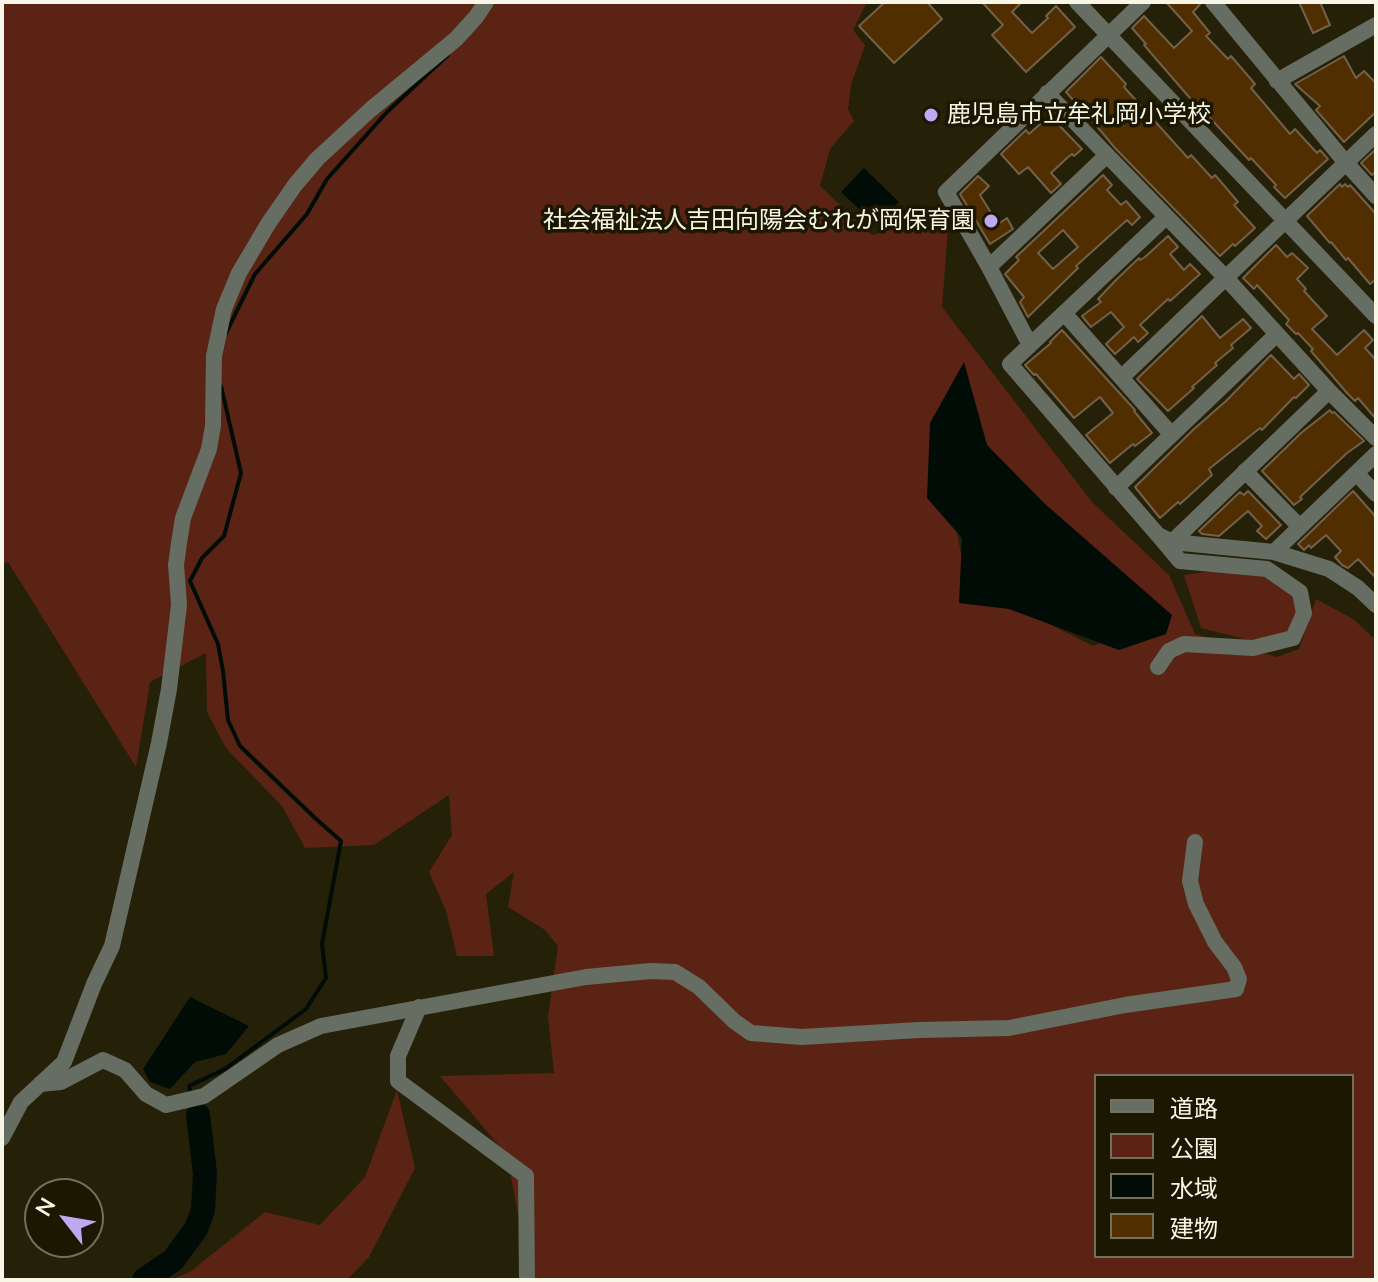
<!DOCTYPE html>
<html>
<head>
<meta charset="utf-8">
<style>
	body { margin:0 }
	#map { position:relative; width:1378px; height:1282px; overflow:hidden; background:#252108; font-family:Mulish,"Noto Sans JP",sans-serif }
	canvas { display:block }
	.frame { position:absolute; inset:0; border:4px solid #f8f6e6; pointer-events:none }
	.legend { position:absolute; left:1094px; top:1074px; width:260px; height:184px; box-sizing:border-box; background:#1b1701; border:2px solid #73705d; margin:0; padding:10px 14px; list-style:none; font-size:24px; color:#f8f6e6 }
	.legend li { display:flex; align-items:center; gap:16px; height:40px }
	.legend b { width:40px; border:2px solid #73705d }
	.north { position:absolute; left:24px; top:1178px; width:80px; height:80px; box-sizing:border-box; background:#1b1701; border:2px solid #73705d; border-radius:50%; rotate:301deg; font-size:22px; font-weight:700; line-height:32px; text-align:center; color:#f8f6e6 }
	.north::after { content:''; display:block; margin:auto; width:28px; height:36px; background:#c0a8f3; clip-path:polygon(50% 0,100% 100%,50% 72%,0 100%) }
</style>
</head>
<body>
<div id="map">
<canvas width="1378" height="1282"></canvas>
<div class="frame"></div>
<ul class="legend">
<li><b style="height:10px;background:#666d62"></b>道路</li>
<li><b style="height:22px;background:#5b2314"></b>公園</li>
<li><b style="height:22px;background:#010c07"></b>水域</li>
<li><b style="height:22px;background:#502e00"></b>建物</li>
</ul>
<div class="north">N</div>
</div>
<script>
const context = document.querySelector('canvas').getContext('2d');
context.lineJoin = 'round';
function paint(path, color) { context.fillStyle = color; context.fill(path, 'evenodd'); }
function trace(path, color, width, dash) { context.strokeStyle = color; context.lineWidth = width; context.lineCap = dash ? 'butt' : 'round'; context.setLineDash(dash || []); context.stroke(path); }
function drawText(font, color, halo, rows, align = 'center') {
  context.font = font + ' Mulish,"Noto Sans JP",sans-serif'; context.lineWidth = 7; context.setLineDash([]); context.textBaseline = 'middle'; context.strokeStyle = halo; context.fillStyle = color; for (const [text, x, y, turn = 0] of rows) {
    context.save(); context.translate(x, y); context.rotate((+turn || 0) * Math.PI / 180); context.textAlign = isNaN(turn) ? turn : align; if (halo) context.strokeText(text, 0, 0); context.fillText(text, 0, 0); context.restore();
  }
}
paint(new Path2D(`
	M2,2h865l-14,28 12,15 -14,40 -3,24 6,12 -24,28 -10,37 52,49 77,-20 -7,92 150,195 77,73 26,59 82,23 22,-8 17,-50 37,20 23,21v640h-850l3,-7 -22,-118 -67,-79 114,-3 -6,-56 10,-71 -13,-16 -37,-23 6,-35 -28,22 8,62h-37l-11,-45 -17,-39 23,-37 -3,-40 -75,50 -69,3 -23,-42 -56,-58 -19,-36 -1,-59 -56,29 -14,85 -128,-205 -6,1zM950,492l213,129 -70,25 -127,-64zM1096,1076h256v180h-256z
	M1225,569l36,4 32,20 4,16 -10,24 -35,8 -51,-13 -17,-53z
	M397,1090l18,78 -46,89 -22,23h-175l19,-9 74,-59 55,13 45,-48z`), '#5b2314');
paint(new Path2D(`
	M864,168l35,34 -23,23 -35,-33z
	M964,362l23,83 57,58 128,112 -6,19 -47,16 -110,-41 -50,-6 3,-65 -35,-40 3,-75z
	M190,997l59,29 -23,28 -31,8 -25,27 -20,-7 -7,-13z`), '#010c07');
trace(new Path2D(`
	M226,333l29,-59 52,-60 20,-35 60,-67 61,-57
	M191,1095l-2,-9 36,-17 81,-60 20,-31 -4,-34 19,-103 -26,-23 -75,-72 -12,-26 -5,-49 -5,-27 -28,-63 12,-23 22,-22 17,-63 -20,-87
	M194,1103l4,12`), '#010c07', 4);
trace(new Path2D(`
	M144,1280l29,-20 23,-31 7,-19 2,-37 -7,-58`), '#010c07', 24);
const building = new Path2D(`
	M885,2h42l15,17 -48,44 -35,-37z
	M982,2h40l-10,10 20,21 16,-15 -2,-2 10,-10 19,21 -49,45 -34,-37 11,-10z
	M1166,2h36l-9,10 17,21 -4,3 22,23 3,-3 24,28 -4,4 39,46 5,-5 22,24 3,-3 8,9 -43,39 -11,-11 2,-2 -25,-27 -2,2 -51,-55 -1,1 -8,-9 -45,-52 2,-1 -14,-16 12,-12 30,32 18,-17z
	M1299,2h21l10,23 -17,8z
	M1344,56l12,22 8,-7 12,12v29l-32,30 -28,-32 4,-4 -25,-22z
	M1101,57l25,27 -2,3 64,71 3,-3 21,23 3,-3 7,8 16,19 -4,3 21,23 -20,18 -2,-2 -13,12 -105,-108 -25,-30 -2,2 -7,-8 1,-2 -16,-18z
	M1047,118l3,4 3,-3 29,30 -8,7 -2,-2 -5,4 -16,15 10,11 -10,9 -23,-26 -9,7 -18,-20 25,-24 3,4z
	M1376,149v22l-4,4 -11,-12z
	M1103,175l9,10 -5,5 14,15 5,-4 14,16 -8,8 -5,-5 -51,46 2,2 -50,49 -8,-15 4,-5 -19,-23 14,-14 -3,-3zM1063,230l15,17 -25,22 -15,-16z
	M978,176l11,10 -9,9 18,29 9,-6 6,11 -23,15 -30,-50z
	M1340,184l2,3 3,-3 3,3 2,-2 26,29v65l-6,5 -22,-26 -2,2 -15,-18 -1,1 -23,-27z
	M1168,236l10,11 -8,7 14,16 6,-6 10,10 -30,27 -2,-2 -28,26 8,8 -10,9 -4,-5 -19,17 -9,-10 18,-17 -13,-15 -20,15 -9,-11 19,-14 -3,-3 18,-19 23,-22 1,2 5,-3z
	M1276,245l11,12 5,-4 16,15 -11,11 9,10 -2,2 23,25 -15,13 25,26 27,-25 9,10 -8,8 11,12v59l-18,-21 -3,3 -8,-8 -36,-42 2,-2 -15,-16 -2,1 -10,-10 3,-4 -32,-35 -3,4 -11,-11z
	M1202,316l18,22 23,-19 8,9 -20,17 2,3 -18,15 2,2 -25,22 2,1 -26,23 -31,-32z
	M1062,330l73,80 -1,1 18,22 -17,13 -2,-2 -23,19 -24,-28 27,-22 -13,-16 -26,21 -38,-44 -2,1 -9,-10 26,-22 -1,-1z
	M1271,355l23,24 5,-5 10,11 -13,13 -2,-1 -32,33 -2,-2 -51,41 3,6 -32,29 -2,-2 -18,16 -25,-31 59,-58 32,-28z
	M1330,410l2,3 2,-1 30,29 -17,12 -47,44 2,2 -8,6 -32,-34 39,-38z
	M1248,491l33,34 -15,14 -9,-8 5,-5 -14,-15 -29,25 -17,-2 -3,-3 41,-39 4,3z
	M1353,491l23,26v61l-18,-19 -10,9 -6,-3 -7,-8 6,-6 -15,-16 -15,13 -2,-3 -5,5 -6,-6z`);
paint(building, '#502e00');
trace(building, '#73604b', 2);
trace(new Path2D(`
	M1077,2l299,314
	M1213,2l133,161 30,33
	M1277,81l99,-56
	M1047,93l178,184 104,114 47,47
	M1166,217l-156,147 148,171 14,7 102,10 55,17 29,19 18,17
	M989,267l117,-111
	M1064,313l107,121
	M1030,345l-41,-78 -43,-75 197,-190
	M1122,377l254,-243
	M1245,471l55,56
	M1356,473l20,21
	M1116,488l161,-154
	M1172,542l157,-151
	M1274,552l102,-98
	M1158,667l11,-16 15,-7 69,4 40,-10 11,-25 -4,-21 -33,-23 -87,-8 -21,-25
	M419,1007l-21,49v25l128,95 1,104
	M40,1084l21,-2 42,-22 22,10 21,24 20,11 38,-9 74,-51 43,-19 265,-49 65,-6 24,1 24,15 35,34 17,12 51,4 117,-7 90,-2 116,-23 111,-16 3,-10 -5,-12 -19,-25 -19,-38 -6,-23 5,-39
	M2,1138l19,-36 43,-40 30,-78 18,-38 47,-203 10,-54 10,-84 -3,-40 3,-22 4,-25 26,-69 4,-23 1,-70 10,-47 15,-36 29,-49 27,-39 22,-26 53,-49 86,-71 20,-22 10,-15`), '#666d62', 16);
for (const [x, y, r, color] of [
	[931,115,8,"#c0a8f3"],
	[991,221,8,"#c0a8f3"]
]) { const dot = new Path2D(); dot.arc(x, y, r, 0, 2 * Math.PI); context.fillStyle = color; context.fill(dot); trace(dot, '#1b1701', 3); }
drawText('24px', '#f8f6e6', '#1b1701', [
	["鹿児島市立牟礼岡小学校",947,115],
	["社会福祉法人吉田向陽会むれが岡保育園",975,221,"right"]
], 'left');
</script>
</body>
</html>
